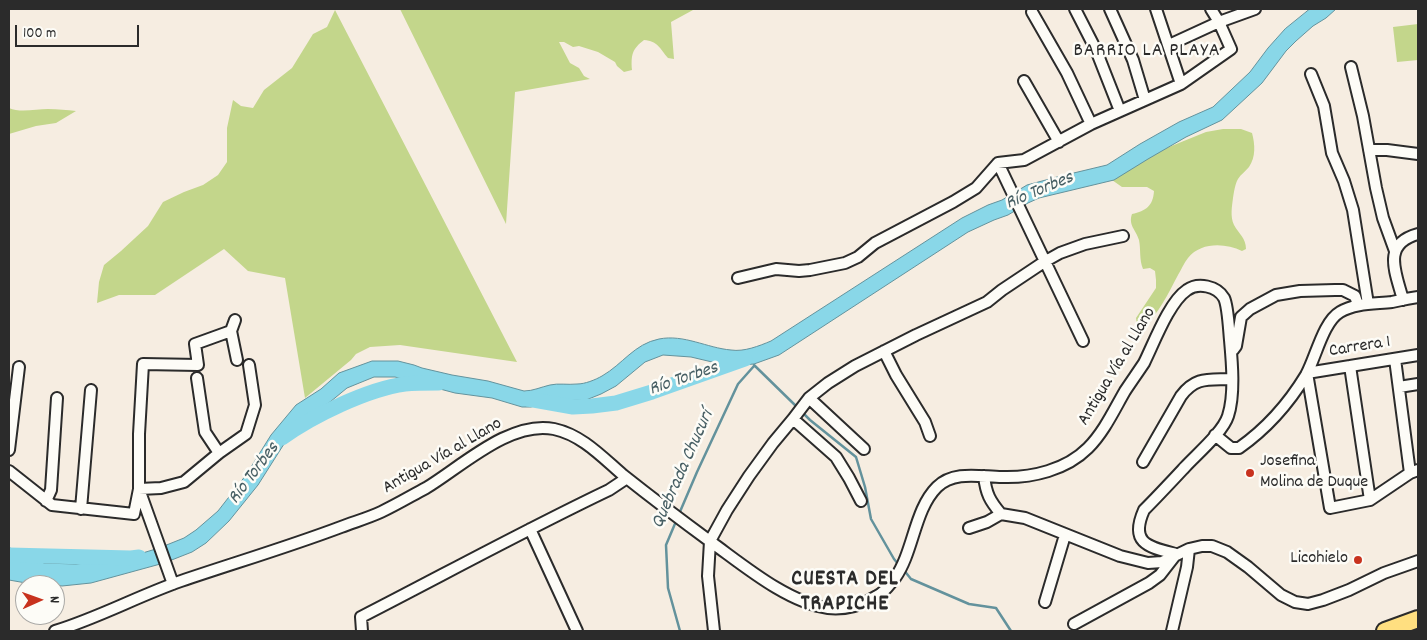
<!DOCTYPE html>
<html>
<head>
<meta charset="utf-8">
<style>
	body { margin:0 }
	#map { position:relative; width:1427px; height:640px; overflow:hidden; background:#f6ede1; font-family:Dekko,sans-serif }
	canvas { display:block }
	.frame { position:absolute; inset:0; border:10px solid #2b2b2b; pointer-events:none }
	.north { position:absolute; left:15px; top:575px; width:50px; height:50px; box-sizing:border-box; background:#fdfcf7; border:1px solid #a9a8a5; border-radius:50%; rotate:88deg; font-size:14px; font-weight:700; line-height:20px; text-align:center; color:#2b2b2b }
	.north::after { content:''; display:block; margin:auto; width:18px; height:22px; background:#c8321e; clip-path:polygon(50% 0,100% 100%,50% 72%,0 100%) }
	.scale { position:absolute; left:15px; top:25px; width:124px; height:22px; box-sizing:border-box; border:2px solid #2b2b2b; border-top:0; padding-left:6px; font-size:15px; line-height:18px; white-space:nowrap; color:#2b2b2b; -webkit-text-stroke:4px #fdfcf7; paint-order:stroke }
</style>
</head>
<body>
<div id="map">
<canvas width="1427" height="640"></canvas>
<div class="frame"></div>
<div class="north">N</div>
<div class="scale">100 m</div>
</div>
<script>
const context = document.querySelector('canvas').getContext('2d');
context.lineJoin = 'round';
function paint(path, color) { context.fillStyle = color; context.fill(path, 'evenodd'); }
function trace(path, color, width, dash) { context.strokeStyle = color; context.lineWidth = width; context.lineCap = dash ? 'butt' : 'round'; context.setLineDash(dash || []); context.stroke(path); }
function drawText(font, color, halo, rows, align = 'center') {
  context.font = font + ' Dekko,sans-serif'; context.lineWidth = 5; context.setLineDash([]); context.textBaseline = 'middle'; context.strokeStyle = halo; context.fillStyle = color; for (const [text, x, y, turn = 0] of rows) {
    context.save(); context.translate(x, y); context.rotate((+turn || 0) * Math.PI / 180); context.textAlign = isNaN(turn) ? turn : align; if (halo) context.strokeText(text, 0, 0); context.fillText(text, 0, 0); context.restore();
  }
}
paint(new Path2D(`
	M400,9h293v1l-22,12 3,37 -6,-1c-8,-9 -10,-17 -24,-18 -12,9 -13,15 -12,30l-8,2 -7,-6 -2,-4 -17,-10 -19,-6 -6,1 -9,-5h-5l11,21 9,5 5,8 6,3 -75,13 -9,132z
	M335,10l182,352 -117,-17 -30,2 -14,7 -5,6 -46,38 -20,-120 -37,-7 -24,-22 -69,46h-36l-22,8 2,-21 5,-17 17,-14 27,-25 15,-24 21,-10 19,-7 15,-10 9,-13v-34l6,-28 8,6 12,2 11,-18 28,-22 21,-34 14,-7z
	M1418,24v36l-21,2 -4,-35z
	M9,108c11,5 27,1 39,1 10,0 19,1 28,2l-20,12 -20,3 -27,8z
	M1223,129h18l11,4c3,11 4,24 -3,34 -3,4 -8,7 -11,12 -3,5 -4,13 -5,19 -1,8 -3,19 1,27 5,9 12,13 12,24l-4,2c-17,-8 -41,-9 -54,7 -4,5 -7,12 -10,17 -10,19 -19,38 -35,53l-6,-3 -1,-7 20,-30v-8l-1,-9 -5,-3 -7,1c-4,-10 -2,-19 -4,-29 -3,-10 -11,-15 -7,-26 14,-3 21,-8 22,-23l-7,-4h-25l-10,-7 31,-25 26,-8 37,-15z`), '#c3d68b');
const water = new Path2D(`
	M1310,9h26l-10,9 -13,8 -17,15 -10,10 -24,32 -40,37 -36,17 -38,22 -34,21 -75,18 -11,5 -20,12 -14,5 -26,12 -189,123 -25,9 -25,2 -38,-9 -28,-2 -18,7 -29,24 -15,8 -15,6 -32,1 -23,6h-9l-30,-9 -37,-5 -60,-16h-21l-27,11 -17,14 -23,15 -23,27 -26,41 -29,36 -23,22 -14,9 -28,11 -73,20 -29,3 -23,-4 -13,1 -17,-3v-33l5,4 30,12 32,1 28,-3 32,-6 23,-7 25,-10 12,-8 22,-19 28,-36 25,-40 25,-30 25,-16 18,-16 33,-12h26l16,4 8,3 30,7 36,6 36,10c9,0 17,-4 26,-6 8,-2 18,0 27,-1 8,0 18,-4 25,-8 21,-12 32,-32 57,-37 25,-5 48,9 72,11 13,2 28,-4 40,-9l191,-123 26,-13 14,-5 25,-15 30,-8 50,-12 33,-21 39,-22 34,-15 37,-35 18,-24 17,-19z`);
paint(water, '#89d7e8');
trace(water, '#63929c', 1);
trace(new Path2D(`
	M754,365l43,42
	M803,413l7,7 46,37 9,30 6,32 23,40 5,6
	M679,514l18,-42 41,-88 16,-18
	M677,519l-11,26 2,43 12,43
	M903,569l8,10 58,25 27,4 15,23`), '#63929c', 2.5);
trace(new Path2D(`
	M528,399l45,8 19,-1 24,-3 36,-11 93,-33
	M282,438c30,-22 86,-49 123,-54 11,-1 23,-1 34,-1
	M9,555l122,3 8,-1`), '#89d7e8', 15);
const minor = new Path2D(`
	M1075,9l21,41 24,61
	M1110,9l23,51 12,40
	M1156,9l25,75
	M1032,12l35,61 24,51
	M1169,45l50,-23 36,-13
	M1351,67l12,49 13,72 7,30 12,33
	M1311,74l13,32 8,47 12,28 9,29 15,94
	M1024,81l35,61
	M1369,150h18l31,4
	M998,163l85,178
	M738,278l38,-9 23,2 11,-1 35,-7 13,-6 17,-14 78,-41 23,-14 22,-25 26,-3 67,-36 90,-40 50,-35 -12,-27 -8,-13
	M1403,300c-7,-27 -22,-56 15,-66
	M235,320l-4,11 6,29
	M1233,350l3,-4 5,-29 9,-8 26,-14 24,-4 35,-1h8l12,6 3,9
	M884,351l12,24 29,47 5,14
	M1418,355l-111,18 23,135 40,-8 40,-27 8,-3
	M1395,359l15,114
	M1350,366l20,134
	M197,378l8,54 14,21
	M1399,387l19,-3
	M809,398l55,51
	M793,419l43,38 13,21 12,23
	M1215,435l16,13h8c27,-19 50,-45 67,-73 10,-18 17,-53 34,-63 15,-9 35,-8 52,-10 9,-2 18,-4 26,-5
	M9,450l10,-83
	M1143,462l38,-66c15,-20 28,-16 50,-17
	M9,471l43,34 82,9 5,-25v-55l4,-70 55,1 -3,-21 36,-13
	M984,476c2,18 6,25 17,38l24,4 95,38 28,7 14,-1 27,-13 13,-3h10l15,6 21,15 33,28 14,7 13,2 15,-4 26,-10 35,-17 34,-12
	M46,501l5,-11 6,-92
	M81,509l10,-119
	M969,528l18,-6 14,-8
	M530,529l47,102
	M173,584l-34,-95 22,-1 23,-6 35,-29 27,-19 9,-29 -6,-40
	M1045,602l20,-67
	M1074,624l75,-41 11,-8 14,-18
	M55,631c43,-13 83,-35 126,-50 53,-18 107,-34 160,-54 13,-5 27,-9 40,-15 15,-7 30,-16 45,-24 35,-21 84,-68 128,-59 28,6 48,28 69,46 29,23 58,45 88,67 32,23 77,61 117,66 17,2 35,-3 49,-12 8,-4 12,-11 18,-18 19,-27 19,-68 42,-91 17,-17 44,-10 65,-10 30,1 64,-7 86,-29 16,-16 26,-38 37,-57 6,-9 13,-19 19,-28 10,-20 25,-61 43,-73 11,-8 30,-4 37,8 4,8 5,32 6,42 2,22 5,55 -2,76 -5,16 -31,38 -43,51 -14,15 -27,29 -41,43 -15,34 5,37 32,44
	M362,631l-1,-14c82,-42 164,-87 248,-127l18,-12
	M714,631l-6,-55 2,-35 17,-31 22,-34 24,-33 20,-24 16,-21 19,-15 27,-17 61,-31 71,-33 15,-12 42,-28 16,-9 25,-9 38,-8
	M1172,631l15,-64 2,-18`);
const trunk = new Path2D(`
	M1385,631l33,-12`);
trace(minor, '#2b2b2b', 14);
trace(trunk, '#2b2b2b', 20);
trace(minor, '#fdfcf7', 10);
trace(trunk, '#ffdf80', 16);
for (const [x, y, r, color] of [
	[1250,473,5,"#c8321e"],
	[1358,560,5,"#c8321e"]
]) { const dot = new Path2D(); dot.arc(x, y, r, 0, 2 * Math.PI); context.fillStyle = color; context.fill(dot); trace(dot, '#fdfcf7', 2); }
drawText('18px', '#2b2b2b', '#fdfcf7', [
	["Carrera 1",1360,348,-9],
	["Antigua Vía al Llano",1118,367,-59],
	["Antigua Vía al Llano",443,457,-30]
]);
drawText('18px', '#2b2b2b', '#fdfcf7', [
	["Josefina",1260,463],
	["Molina de Duque",1260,484],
	["Licohielo",1348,560,"right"]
], 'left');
drawText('italic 19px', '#475f64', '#fdfcf7', [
	["Río Torbes",1040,192,-23],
	["Río Torbes",684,380,-19],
	["Quebrada Chucurí",684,470,-66],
	["Río Torbes",255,474,-53]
]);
context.letterSpacing = '1px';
drawText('20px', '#2b2b2b', '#fdfcf7', [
	["BARRIO LA PLAYA",1147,52]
]);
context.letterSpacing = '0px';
context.letterSpacing = '1px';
drawText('bold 22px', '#2b2b2b', '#fdfcf7', [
	["CUESTA DEL",845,581],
	["TRAPICHE",845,606]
]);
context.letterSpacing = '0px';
</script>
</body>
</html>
